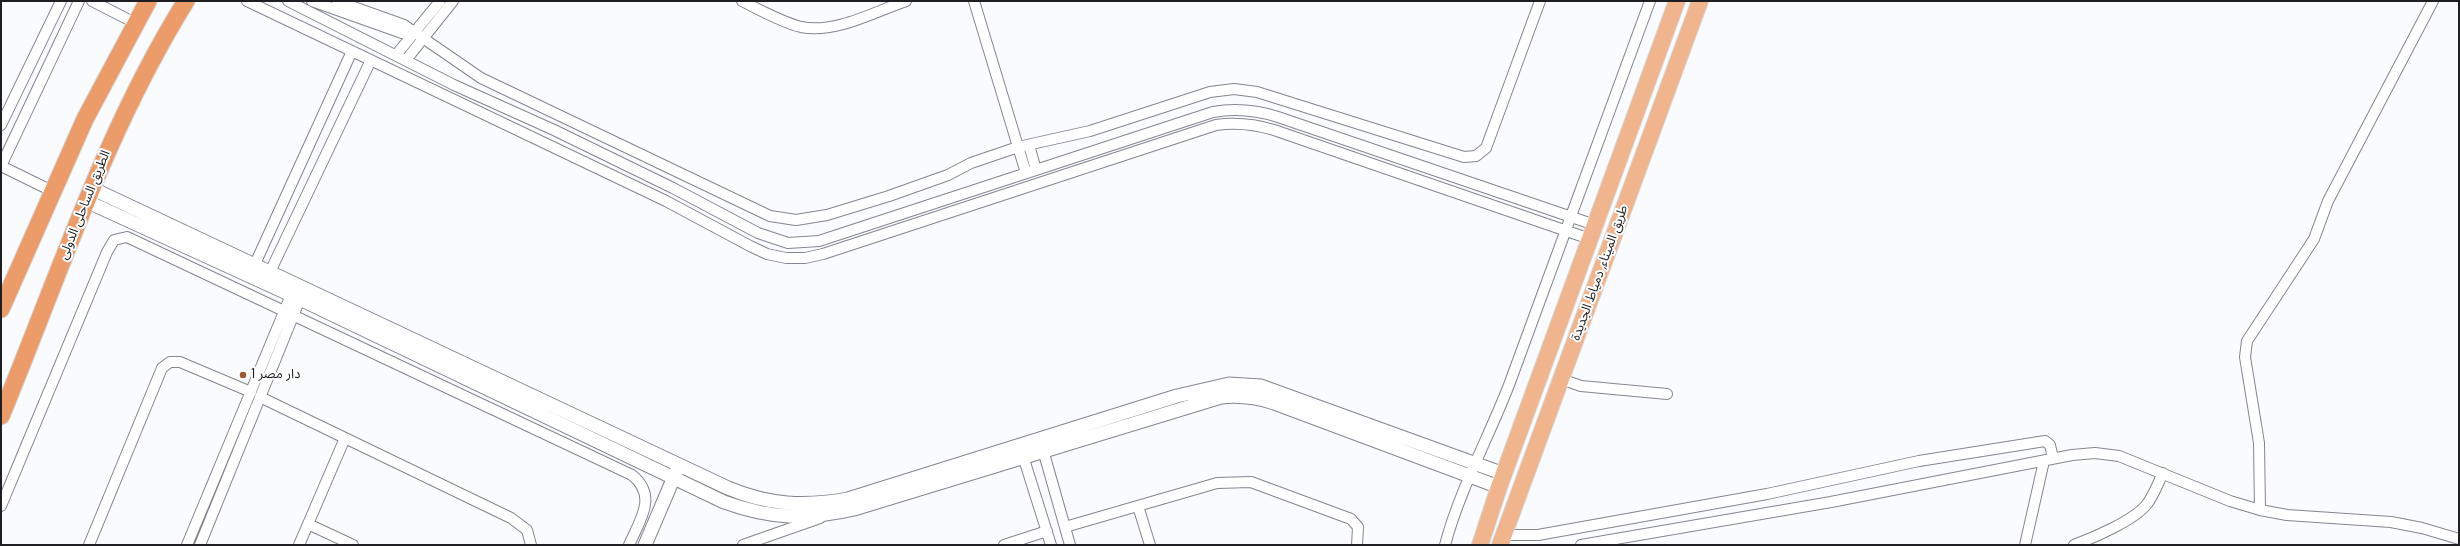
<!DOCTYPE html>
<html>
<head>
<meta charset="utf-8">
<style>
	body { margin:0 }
	#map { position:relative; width:2460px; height:546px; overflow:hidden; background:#fafbff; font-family:"DM Sans",sans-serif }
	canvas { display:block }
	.frame { position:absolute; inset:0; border:2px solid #1f1f23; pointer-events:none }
</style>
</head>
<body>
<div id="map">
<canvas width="2460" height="546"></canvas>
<div class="frame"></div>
</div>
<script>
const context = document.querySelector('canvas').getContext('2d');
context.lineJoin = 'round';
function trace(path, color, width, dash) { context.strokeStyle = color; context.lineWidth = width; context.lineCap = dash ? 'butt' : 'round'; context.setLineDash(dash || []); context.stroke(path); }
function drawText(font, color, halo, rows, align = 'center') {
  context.font = font + ' "DM Sans","Noto Sans Arabic",sans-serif'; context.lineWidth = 4; context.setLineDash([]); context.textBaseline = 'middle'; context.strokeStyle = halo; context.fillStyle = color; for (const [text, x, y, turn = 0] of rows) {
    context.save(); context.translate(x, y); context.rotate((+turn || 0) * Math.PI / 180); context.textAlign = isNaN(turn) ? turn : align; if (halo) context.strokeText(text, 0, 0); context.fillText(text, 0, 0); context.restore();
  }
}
const minor = new Path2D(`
	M92,1l43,22
	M247,1l419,200 84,45 17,8 19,4h19l18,-4 393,-129c21,-3 38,-1 58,5l316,109
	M288,1l166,84 100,45 119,58 85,45 30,10 31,-2 394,-129c23,-4 43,-2 65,5l317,108
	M312,1l90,32h12
	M337,1l67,24 77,53 289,138 26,4 31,-5 62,-19 59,-21 23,-12 47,-16 72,-16 120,-39 24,-3 23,3 207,65 12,-1 10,-8 54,-147
	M742,1c18,9 39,21 59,26 34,7 73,-15 105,-26
	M974,1l52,172
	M396,55l44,-54
	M406,60l47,-59
	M1,125l60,-124
	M1029,145l7,25
	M1,166l78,-165
	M1,166l51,25
	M255,264l97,-213
	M270,272l101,-212
	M1561,379l20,7 86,8
	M260,397l251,121 16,12 4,15
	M1043,450l27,95
	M1023,456l28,89
	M1,506l106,-254 7,-12 13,-3 505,238c26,21 8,45 -3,70
	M1138,506l12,39
	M2260,510l-1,-67 -14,-86 2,-16 67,-102 14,-38 105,-200
	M308,524l45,21
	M1065,527l152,-44 34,-1 100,37 7,8 -1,18
	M1503,535h35l229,-41 152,-33 126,-20 5,4 3,13
	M89,545l73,-177 8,-6h10l71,30
	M187,545l104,-250
	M200,545l100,-246
	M299,545l46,-107
	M743,545l77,-27
	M1004,545l43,-14
	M1445,545c15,-56 43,-106 64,-160 48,-128 95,-256 141,-384
	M1581,545l250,-43 241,-47 23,-2 24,3 111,45 30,9 27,5 104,7 31,6 37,11
	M2025,545l19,-84
	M2074,545c19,-7 61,-25 73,-41 7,-9 11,-21 16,-31`);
const tertiary = new Path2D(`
	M91,188l637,300c40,17 77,19 120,11l329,-103 52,-12 32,2 243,88
	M86,201l214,98 424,203c47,17 82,18 130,7l367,-112c19,-2 35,0 53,6l225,84
	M645,545l32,-75`);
const primary = new Path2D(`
	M1480,545l19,-58 178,-486
	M1500,545l200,-544`);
const trunk = new Path2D(`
	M1,309l84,-190 63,-118
	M1,416c58,-140 104,-285 185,-415`);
trace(minor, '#858790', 12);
trace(tertiary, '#858790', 15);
trace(primary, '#d7d7d7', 18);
trace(trunk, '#d7d7d7', 19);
trace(minor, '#fff', 10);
trace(tertiary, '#fff', 13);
trace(primary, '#f1b58e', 16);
trace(trunk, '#ec9c68', 17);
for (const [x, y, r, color] of [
	[243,375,4,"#9d582c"]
]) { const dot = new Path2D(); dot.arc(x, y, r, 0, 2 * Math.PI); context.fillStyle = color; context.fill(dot); trace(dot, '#fff', 1.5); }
drawText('13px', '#1f1f23', '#fff', [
	["الطريق الساحلى الدولى",85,205,-68],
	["طريق الميناء, دمياط الجديدة",1600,273,-70]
]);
drawText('13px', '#1f1f23', '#fff', [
	["دار مصر 1",251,375]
], 'left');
</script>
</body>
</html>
